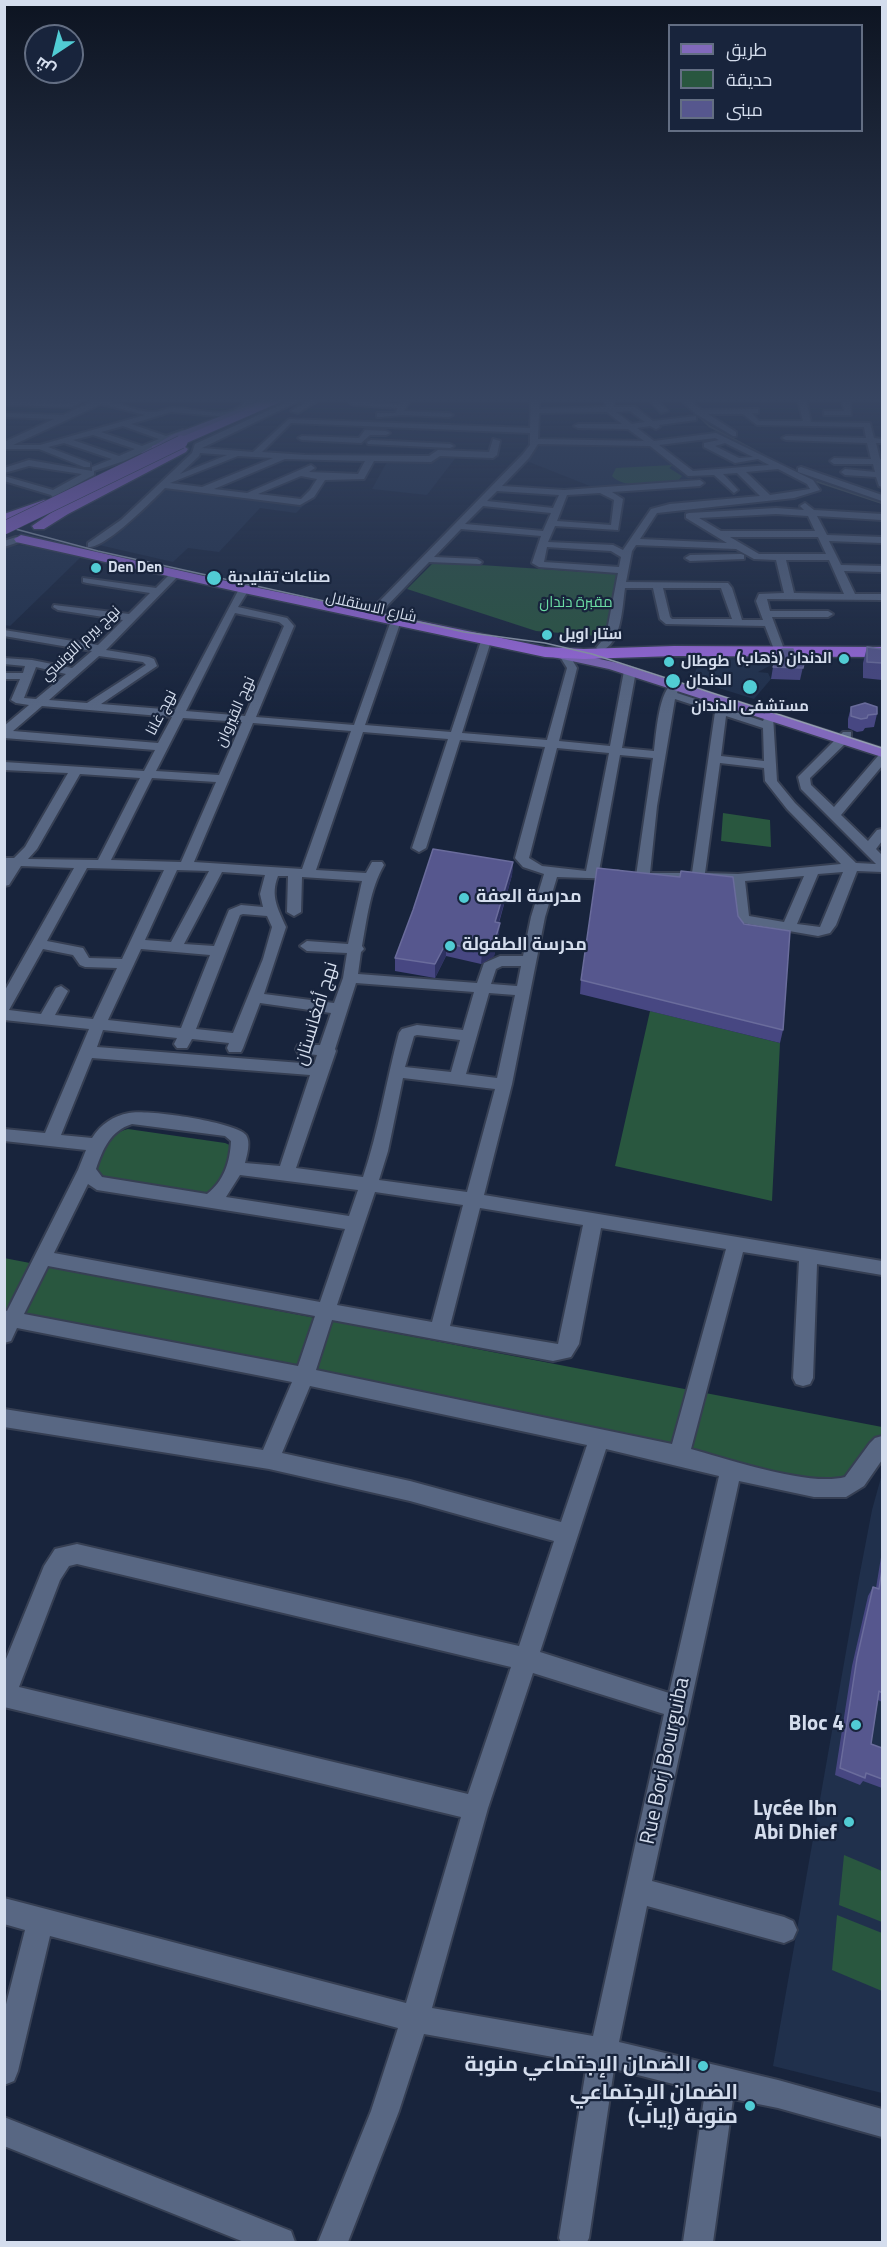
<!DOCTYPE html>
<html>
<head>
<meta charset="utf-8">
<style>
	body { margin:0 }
	#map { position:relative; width:887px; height:2247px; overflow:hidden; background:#18243c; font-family:"Titillium Web",Cairo,sans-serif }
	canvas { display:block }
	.frame { position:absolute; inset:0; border:6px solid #d4dded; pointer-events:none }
	.legend { position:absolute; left:668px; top:24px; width:195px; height:108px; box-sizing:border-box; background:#18243c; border:2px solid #636e83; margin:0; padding:8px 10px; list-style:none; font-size:18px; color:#d4dded }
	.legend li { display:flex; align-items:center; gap:12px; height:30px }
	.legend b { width:30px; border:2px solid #636e83 }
	.north { position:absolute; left:24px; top:24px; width:60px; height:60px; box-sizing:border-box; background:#18243c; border:2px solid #636e83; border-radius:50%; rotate:215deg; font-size:16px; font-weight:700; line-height:24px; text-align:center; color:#d4dded }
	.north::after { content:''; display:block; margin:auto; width:21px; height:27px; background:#51ccd4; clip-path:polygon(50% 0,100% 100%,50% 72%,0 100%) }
</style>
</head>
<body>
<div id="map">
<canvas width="887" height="2247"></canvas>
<div class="frame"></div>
<ul class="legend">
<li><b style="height:8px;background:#8169bb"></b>طريق</li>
<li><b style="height:16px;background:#29573f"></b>حديقة</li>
<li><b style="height:16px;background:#56578e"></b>مبنى</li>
</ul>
<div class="north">ش</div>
</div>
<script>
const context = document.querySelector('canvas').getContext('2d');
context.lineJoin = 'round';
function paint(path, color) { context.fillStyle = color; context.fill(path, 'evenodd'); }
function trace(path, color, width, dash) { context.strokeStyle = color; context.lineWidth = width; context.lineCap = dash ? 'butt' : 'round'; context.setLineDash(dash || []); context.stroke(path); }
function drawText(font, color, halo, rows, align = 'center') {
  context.font = font + ' "Titillium Web",Cairo,sans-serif'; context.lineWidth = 4.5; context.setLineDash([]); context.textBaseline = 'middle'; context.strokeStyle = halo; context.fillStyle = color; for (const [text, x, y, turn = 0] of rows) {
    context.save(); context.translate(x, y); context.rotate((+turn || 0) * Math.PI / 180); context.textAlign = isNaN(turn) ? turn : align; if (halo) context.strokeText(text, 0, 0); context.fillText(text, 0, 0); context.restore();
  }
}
paint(new Path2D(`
	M542,444l112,1 43,37 -92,10 -81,-32z
	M441,455l16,1 -30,39 -55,-6 16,-29 47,1z
	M167,487l137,18 -8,8 -36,-5 -41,44 -31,-4 -15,14 -74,-17 31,-21z
	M11,545l32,1 38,11 -71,69 -5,-1 -1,-76z
	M720,656l54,1 -3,8 -13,7 10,1 3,6 -17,20 -61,-19 6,-20h21z
	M882,1474v619l-109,-27 86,-488 13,-68z`), '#20304c');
paint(new Path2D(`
	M673,465l-4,3 13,8 -4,5 -7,2c-18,0 -46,7 -59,-7l4,-8z
	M434,562l185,12 -8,63 -75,-6 -129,-42z
	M723,813l47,7 1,27 -50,-6z
	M650,1011l130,32 -8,158 -157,-35z
	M128,1129l97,14 7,3 2,7 -16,38 -6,4 -107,-12 -10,-9c8,-17 12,-41 33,-45z
	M4,1258l878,169v12l-37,40 -15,4 -825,-168z
	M844,1855l38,16v51l-43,-17z
	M837,1915l45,18v58l-50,-21z`), '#29573f');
trace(new Path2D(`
	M696,413l13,13 69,37
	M809,479l73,24`), '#475359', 2);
const minor = new Path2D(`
	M74,400h9l-11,7 -68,-2 4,-3 62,1z
	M96,400c19,0 41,13 58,12 6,0 12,-4 18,-4 24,-1 58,15 74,-8h8l-8,12 -18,5 -57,-5 -40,12 35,12 17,-6 4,2 -63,29 -30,10v4l-35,19 1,5h-6l-3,-4 -47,-14v-5l49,14 29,-16 -53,-8 -25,7v-5l25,-8 63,11v-4l20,-8 -48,-16 -16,4 42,16v4h-6l-45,-18h-35v-7l50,-23 -50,-2v-4l59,2zM101,404l44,11 -105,30h-27zM123,426l36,13 -17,7 -41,-14zM93,435l42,14 -16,7 -46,-16z
	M291,400h10l-99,48 51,4 36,-33 241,9 1,-28h8v9l67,-2 -1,-7h8l1,7h21l18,14 43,-5v4l-37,5 1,2 -4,2 -6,-3 -13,2 17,13 62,-8 97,47 7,10 -26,8 -137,15 -17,26 87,4 -41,-25v-4l3,-1 87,-5 28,2 -4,-4 5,-3 9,7 68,4v6l-65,-4 10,19 55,2v6l-53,-2 12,24 41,1v6l-38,-1 11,23h27v6l-115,-1 3,12h58l5,3 -5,3h-56l13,35 -5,3 -5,-3 -10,-26 -99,-2 -6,-5 -7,-31h-28c-3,20 -3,55 -24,63l-5,-3 10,-12 12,-63 -79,-6 -7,-4 9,-27 -80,-7 -27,28 43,2 5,3 -2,2 -51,-2 -48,50h-8v-4l150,-154 7,-9v-12l-239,-10 -29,29 43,3 124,1 9,-6 51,2 4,-13 7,2 -3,14 -4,3 -53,-2 -9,6 -57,-1 -10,18 -39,1 -11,17 -14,8 -135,-17c-13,13 -60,61 -77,59v-4l33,-23 71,-67 3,-9zM630,411l15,11 -13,2 -16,-12zM607,412l15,12h-44l-4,2 4,2 50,1 16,12 -106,-2 1,-26zM715,438l4,2 -15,3v4l31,16 23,-4 11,6 -76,6 -34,-26zM725,443l28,14 -14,1 -24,-12zM538,444l112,2 38,30 26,-1 20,18 4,-3 -15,-16 14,-1 23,23 -90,8 -19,5 -28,41 -10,-5 -65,-3 7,-16 63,4 5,-31 -11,-7 88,-6 4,-3 -4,-3 -136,10 -62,-4 27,-28zM200,453l27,2 -47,19 19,-18zM238,456l35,2 -71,29 -32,-4zM285,459l80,2 -7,13 -49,-2 6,-4 -4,-3 -64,28 -33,-4zM778,469l29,15 3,5 -40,6 -24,-23zM301,476l16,3 -7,11 -9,9 -43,-5zM497,491l62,4 -6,13 -66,-7zM600,493l14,7 -3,25 -54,-4 10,-26zM483,506l68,7 -8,18 -78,-7zM776,514l32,2 7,15h-94l-22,-13zM730,537h88l8,17h-67zM636,545l100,4 18,10 22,1 8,33 -25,1 -3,7 7,19h-21l-10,-32 -4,-5 -102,-1 6,-31zM547,547l64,4 10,6 -2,10 -75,-5zM786,560h43l15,34 -50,-1zM663,588h58l11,31h-60l-2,-2z
	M309,400h10l-21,13 -7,-2z
	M402,400h8l-6,11 45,2 4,2 -4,2 -47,-2 -22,2h-3v-4h18l3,-5 -44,-3 -4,-2 4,-2 45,4z
	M649,400h8l11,11 -7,2z
	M681,400h9l11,10 57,-1v4h-6l7,8h44l-5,-21h8l5,22 59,1 4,15 8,1v4h-6l4,16 2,1v27l-3,-1 -3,-9 -31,-2 -4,-3 4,-3 30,3 -2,-8h-39l-4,-3 4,-3 37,1 -4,-16 -81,-3 -4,-2 4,-2 80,2 -2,-11 -107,-2 -14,-11h-35l28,18v4h-3l-37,-22z
	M842,400h8l1,15h-27v-4h20z
	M365,430l21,1 4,2 -4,2h-16l-9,8 -59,-3 -4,-2 4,-2 57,2z
	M371,440l79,4 4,2 -4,2 -82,-4 -1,-2z
	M801,467l81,28v6l-84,-29v-4z
	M16,537l3,1v4l-15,5v-6z
	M741,554l3,1v4l-54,2 -5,-3 5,-3z
	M172,572l8,2 -74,76 43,7 5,2 3,7 -56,38 74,6 64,-121 16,-10 5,3 -12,9 -10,16 49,11 7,8 -38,91 98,8 39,-110 5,-3 5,3 -38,110 86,7 30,-91 5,-3 5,3 -29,92 85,7 20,-72 -8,-13 5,-3 4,1 9,15 -18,73 51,5 14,-75 6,-3 4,1 2,2 -14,77 32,3c2,-16 5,-63 20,-68l6,3 -3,7 86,28 2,-5h8l4,65 18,22 61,60 20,1 -75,-75 -3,-12 45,-45h8v6l-41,40 1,7 23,22 44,-51 4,-1v11l-41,49 27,26 9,-11 5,-1v12l-6,8 6,6v17l-25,-1 -21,54 -6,8 -12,3 -81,-14 -5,-40 -94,-3 -2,-3 17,-118 -33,-3 -21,116h19l7,4 -7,4 -61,-2 -12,40 -33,167 -28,111 398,66v14l-65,-11 -4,114 -3,6 -7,2 -7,-2 -3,-6 6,-117 -56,-9 -52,197c37,10 118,38 154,28l25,-34 5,-5 7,-2v24l-18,26 -18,11h-32l-75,-16 -87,400 132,36 9,4 4,9 -4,9 -9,4 -137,-37 -28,136 159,38 104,29v28l-104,-29 -45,-9 -20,143h-30l22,-150 -91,-23 -25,169 -2,4h-26l-2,-4 28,-175 -163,-29 -25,77 -51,131h-30l53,-131 27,-83 -348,-92 -32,135 -4,10 -10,4v-73l21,-82 -21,-6v-26l402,105 55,-186 -457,-110v-43l40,-98 11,-17 22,-5 442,102 35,-105 -144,-40 -141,-32 -265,-42v-18l259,41 29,-68 -275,-54 -6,13 -7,2v-33l3,1 71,-141 8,-20 -82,-9v-12l41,4 44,-104 -85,-9v-28l70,-124 -53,-2 -12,19 -5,1 2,-20 -2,-8h10l11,-11 43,-74 -64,-3v-8l140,9 11,-21 -151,-12v-12l25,-21 -13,-2 -5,-3 9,-21h-16v-6h19l2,-7 -21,-2v-6l28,2 40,8 20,-17 -88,-15v-6l94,15 25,-25 -65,-10 -5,-3 1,-2 75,9 21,-21 -63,-10 -4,-1v-4l73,10zM235,613l44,9 5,4 -39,90 -59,-5zM99,656l44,6 3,3 -59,38 -38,-3zM36,667l30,7 -30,25 -12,-1zM675,699l40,13 -23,161h-42l7,-67zM42,706l130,11 -14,26 -145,-12zM726,716l37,12 1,33 -43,-5zM183,718l59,4 -23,53 -63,-4zM253,723l98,8 -49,138 -108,-7zM363,732l85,7 -36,109 7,4 7,-4 34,-108 85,7 -30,111 8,9 21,7 -13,43 -8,39h-23l-16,7 -7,20 -119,-9 3,-22 3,-3 -2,-3c5,-27 8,-57 22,-81l-2,-3h-10l-6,11 -50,-3zM557,748l52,5 -23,118 -44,-5 -13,-8zM720,763l44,5 1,13 22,28 54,55 -103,10 -33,-1zM80,774l60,4 -42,82 -70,-1 9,-10zM152,778l64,4 -35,80 -70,-2zM87,868l77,2 -42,89 -33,-1 -6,-10 -36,-7zM177,870l32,1 -38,71 -26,-2zM222,872l43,3 -5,19 3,13 -22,-2 -12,5 -15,36 -30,-2zM843,872l-23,55 -23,-3 21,-50zM278,876h10l-1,36 7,4 7,-4 1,-35 60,4 -14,63 -41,-3 -7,5 7,5 40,2 -4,25 -9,25 -70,-9 22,-67c-8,-18 -16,-31 -8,-51zM804,876l-20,46 -35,-6 -4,-35zM243,914l24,2 5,11 -9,32 -30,74 -37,-4 44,-114zM43,949l30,6 7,10 5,2 32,1 -24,51 -38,-4 13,-24 -7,-5 -5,2 -15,26 -32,-4zM141,949l69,6 -29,73 -73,-8zM502,966h19l-4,20 -26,-2 5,-15zM356,983l118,9 -11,38 -46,-5 -15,4 -3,4c-13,48 -20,97 -36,144l-67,-9 40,-117 -1,-2zM489,993l26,2 -18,83 -31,-4zM260,1003l71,10 -11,32h-22l-2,4 2,4 19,2 -3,9 -217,-17 6,-17 74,8 -3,6 3,4h10l5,-9 37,4 -2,5 2,4h12l2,-4zM417,1035l43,5 -9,32 -46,-5 9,-31zM92,1058l218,17 -30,91 -35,-3c2,-8 6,-21 1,-28 -10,-13 -100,-26 -117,-22 -16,3 -28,11 -37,25l-31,-3zM403,1078l92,11 -28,103 -88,-12 9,-29zM132,1124l93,12 6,5c-1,21 -7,40 -24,53l-105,-17 -6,-8c7,-20 14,-38 36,-45zM240,1175l118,15 -9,26 -123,-19zM88,1184l9,6 248,39 -25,73 -266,-49zM375,1192l88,13 -31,117 -95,-17zM480,1208l103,17 -25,119 -108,-18zM601,1228l125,21 -54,195 -356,-74 16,-50 221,41 18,-4 8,-13zM48,1266l267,50 -17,50 -274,-52zM310,1386l277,59 -26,77 -151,-41 -128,-28zM606,1449l113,27 -50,217 -129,-41zM77,1564l434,103 -43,127 -449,-107 41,-107 9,-14zM533,1673l131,41 -71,322 -161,-28 56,-200z
	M4,2117l287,114 4,11h-51l-240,-96z`);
const major = new Path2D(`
	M263,400h14l-97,39 -30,16 -4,1 -5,-3 31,-18z
	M558,650l60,13 264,85v9l-273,-88 -56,-12 -2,-3 2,-3z`);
const highway = new Path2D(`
	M269,400h16l-103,45 6,4 -2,3 -118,62 -24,15h-10l-2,-3 26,-18 119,-61 -21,6 -4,-1v-6l25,-7z
	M44,500l5,1 2,3 -2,3 -20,9 -25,4v-6z
	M21,535l223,50 301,62 39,2 90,-3 208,1v10l-208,-1 -90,3 -39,-2 -301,-64 -228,-51 -2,-3z`);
trace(minor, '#363f53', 4);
trace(major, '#363f53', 3);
trace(highway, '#363f53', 3);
paint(minor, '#586783');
paint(major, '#8169bb');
paint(highway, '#9c6ae1');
trace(new Path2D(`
	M4,526l94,25 366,81 81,11 47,11 290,94`), '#939db0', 1.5);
const highwayBridge = new Path2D(`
	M4,528l177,-86`);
trace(highwayBridge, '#363f53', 14, []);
trace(highwayBridge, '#9c6ae1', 13);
paint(new Path2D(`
	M867,647l15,2v31l-19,-2v-15z
	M794,652l11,6 -5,22 -29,-1 2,-12z
	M851,707l26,7 -3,13 -9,1 -2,3 -6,1 -9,-4v-9z
	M513,862l-1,13 -13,48v13l-5,20 -13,8 -35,-8 -11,22 -40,-7v-13z
	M738,916l45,114 -3,13 -200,-49 1,-14z
	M882,1551v151l-4,-2 -7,44 11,4v40l-19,-7 -3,4 -25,-10 17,-109 16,-70 5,-9 3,1z`), '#474782');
paint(new Path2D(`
	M513,862l-1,13 -17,60v-13z
	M500,923l-1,13 -5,20 -13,8 1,-13z
	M446,943v13l-11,22v-14z`), '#2e3261');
const building = new Path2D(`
	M867,647l15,2v14l-15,-1z
	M782,649h11l1,3 11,6 -2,10 -30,-1z
	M865,703l12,4v7l-9,1 -1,3 -6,1 -10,-3v-9z
	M433,849l80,13 -18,60 5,1 -6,20 -12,8 -36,-8 -11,21 -40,-6 18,-48z
	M597,868l83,9 1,-6 52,6 5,39 6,8 46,7 -7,99 -202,-50z
	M882,1570v123l-3,-2 -8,53 11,4v31l-16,-6 -1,5 -25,-10 17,-110 16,-71 6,2z`);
paint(building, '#56578e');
trace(building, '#6a6c9c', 1.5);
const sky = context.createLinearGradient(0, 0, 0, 715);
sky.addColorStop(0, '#0d1421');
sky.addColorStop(0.56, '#374561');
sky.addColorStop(1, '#37456100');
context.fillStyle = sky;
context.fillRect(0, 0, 887, 715);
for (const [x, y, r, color] of [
	[96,568,6,"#51ccd4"],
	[214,578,8,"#51ccd4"],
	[547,635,6,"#51ccd4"],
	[844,659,6,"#51ccd4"],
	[669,662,6,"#51ccd4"],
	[673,681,8,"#51ccd4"],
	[750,687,8,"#51ccd4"],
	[464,898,6,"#51ccd4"],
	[450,946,6,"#51ccd4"],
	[856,1725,6,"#51ccd4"],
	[849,1822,6,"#51ccd4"],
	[703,2066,6,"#51ccd4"],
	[750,2106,6,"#51ccd4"]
]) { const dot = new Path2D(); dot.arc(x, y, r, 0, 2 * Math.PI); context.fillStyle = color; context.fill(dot); trace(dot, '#18243c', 2); }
drawText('bold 15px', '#d4dded', '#18243c', [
	["Den Den",108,568],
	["صناعات تقليدية",228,578],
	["ستار اويل",559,635],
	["الدندان (ذهاب)",832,659,"right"],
	["طوطال",681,662],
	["الدندان",686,681],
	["مستشفى الدندان",750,707,"center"]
], 'left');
drawText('15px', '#6bdca4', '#18243c', [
	["مقبرة دندان",576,603]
]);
drawText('15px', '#d4dded', '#18243c', [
	["شارع الاستقلال",371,608,13],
	["نهج بيرم التونسي",81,644,-43],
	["نهج القيروان",236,712,-66],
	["نهج غانا",162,713,-63]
]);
drawText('bold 18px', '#d4dded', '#18243c', [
	["مدرسة العفة",476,898],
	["مدرسة الطفولة",462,946]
], 'left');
drawText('18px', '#d4dded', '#18243c', [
	["نهج أفغانستان",317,1014,-73]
]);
drawText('bold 21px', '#d4dded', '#18243c', [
	["Bloc 4",844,1725],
	["Lycée Ibn",837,1810],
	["Abi Dhief",837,1834],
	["الضمان الإجتماعي منوبة",691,2066],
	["الضمان الإجتماعي",738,2094],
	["منوبة (إياب)",738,2118]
], 'right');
drawText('21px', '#d4dded', '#18243c', [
	["Rue Borj Bourguiba",666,1761,-78]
]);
</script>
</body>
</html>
